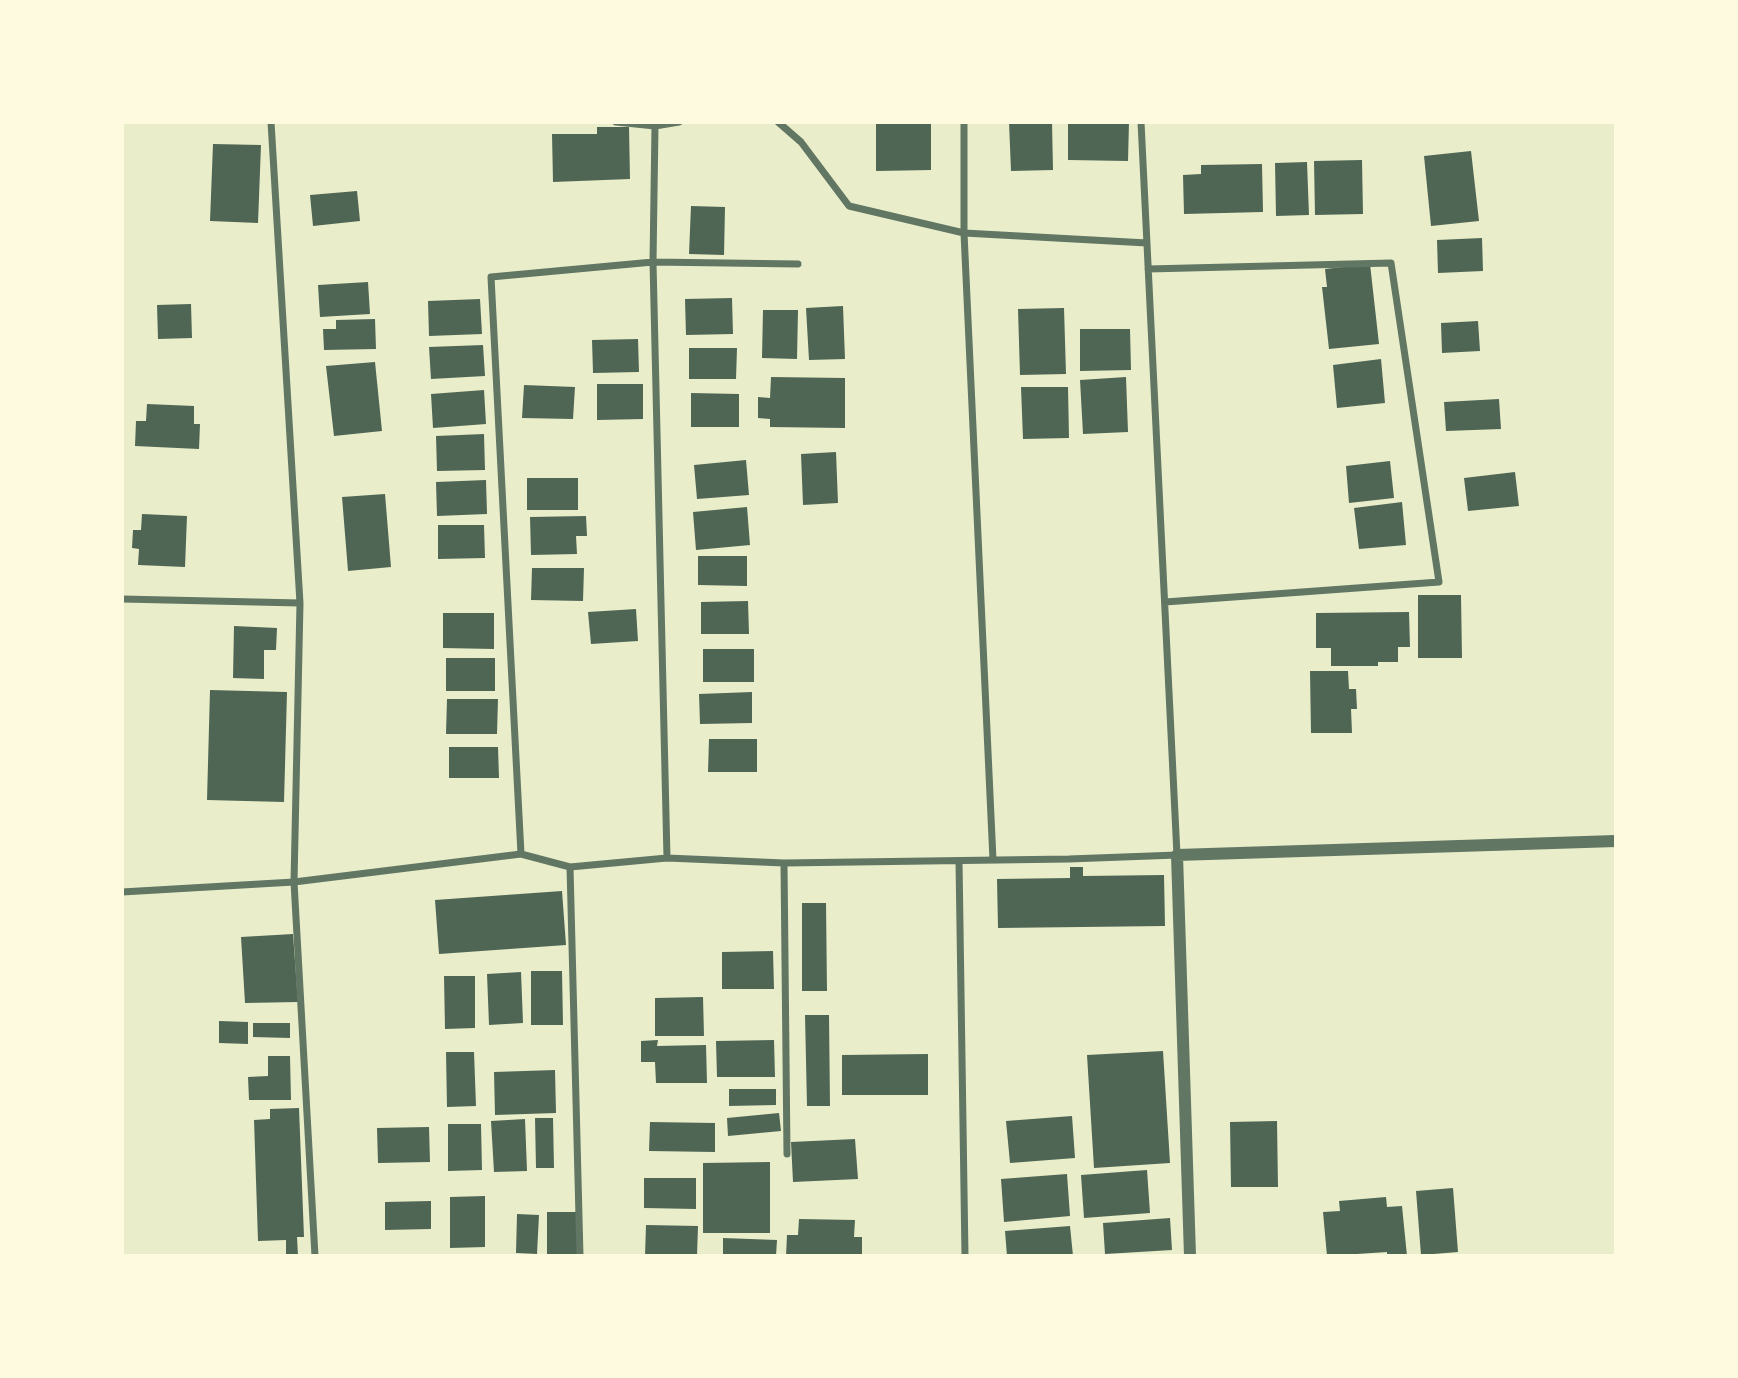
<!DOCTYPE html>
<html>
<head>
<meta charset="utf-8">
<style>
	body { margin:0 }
	#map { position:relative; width:1738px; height:1378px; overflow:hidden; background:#e9edc9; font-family:Mulish,sans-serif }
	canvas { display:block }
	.frame { position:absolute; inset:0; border:124px solid #fefae0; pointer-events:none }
</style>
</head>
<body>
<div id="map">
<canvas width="1738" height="1378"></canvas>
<div class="frame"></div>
</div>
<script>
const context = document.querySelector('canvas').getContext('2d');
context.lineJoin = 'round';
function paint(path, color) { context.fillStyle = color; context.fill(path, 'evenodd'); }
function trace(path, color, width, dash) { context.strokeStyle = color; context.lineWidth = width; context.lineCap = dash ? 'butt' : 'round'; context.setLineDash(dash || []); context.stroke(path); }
paint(new Path2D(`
	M876,122h55v48l-55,1z
	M1009,122h43l1,48 -42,1z
	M1068,122h61l-1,39 -60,-1z
	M597,127h32l1,52 -77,3 -1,-48h45z
	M213,144l48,1 -3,78 -48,-2z
	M1471,151l8,70 -48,5 -7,-70z
	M1362,160l1,54 -48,1 -1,-54z
	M1307,162l2,53 -33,1 -1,-53z
	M1262,164l1,48 -79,2 -1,-39 18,-1v-9z
	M357,191l3,30 -47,5 -3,-31z
	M691,206l34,1 -1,48 -35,-1z
	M1482,238l1,33 -45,2 -1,-33z
	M1370,264l9,80 -50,5 -7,-62h5l-2,-18z
	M368,282l2,32 -50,3 -2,-32z
	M732,298l1,36 -47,1 -1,-36z
	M480,299l2,35 -53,2 -1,-35z
	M191,304l1,34 -34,1 -1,-34z
	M843,306l2,53 -36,1 -3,-52z
	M1064,308l2,66 -46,1 -2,-66z
	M763,310h35l-1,49 -35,-1z
	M375,319l1,30 -52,1 -1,-21h13v-9z
	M1478,321l2,30 -38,2 -1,-30z
	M1080,329h50l1,41 -51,1z
	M638,339l1,33 -46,1 -1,-33z
	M483,345l2,31 -54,3 -2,-32z
	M689,348h48l-1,31h-47z
	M1381,359l4,44 -48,5 -4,-43z
	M375,362l7,69 -48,5 -8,-70z
	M771,377l74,1v50l-75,-1v-8l-12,-1v-21l12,1z
	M1126,377l2,55 -45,2 -3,-54z
	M597,384h46v35l-46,1z
	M524,385l51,2 -2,32 -51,-1z
	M1021,387h47l1,51 -46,1z
	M484,390l2,34 -53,4 -2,-34z
	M691,393l48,1v33h-48z
	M1499,399l2,30 -55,2 -2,-29z
	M147,404l47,2v18h6l-1,25 -64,-3 1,-25h10z
	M484,434l1,36 -48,1 -1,-35z
	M836,452l2,51 -35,2 -2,-51z
	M746,460l3,35 -52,4 -3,-34z
	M1390,461l4,37 -45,5 -3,-37z
	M1515,472l4,34 -51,5 -4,-33z
	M527,478h51v32h-51z
	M486,480l1,34 -50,2 -1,-34z
	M385,494l6,73 -43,4 -6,-74z
	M1402,502l4,43 -47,4 -5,-41z
	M747,507l3,38 -54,5 -3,-38z
	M142,514l45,2 -2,51 -47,-2 1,-16 -7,-1 1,-18h8z
	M586,516l1,20h-11l1,18 -46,1 -1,-38z
	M438,525h46l1,33 -47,1z
	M698,556h49v30l-49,-1z
	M532,568h52l-1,33 -52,-1z
	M1418,595h43l1,63h-44z
	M748,601l1,33h-48v-32z
	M636,609l2,32 -47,3 -3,-32z
	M1409,612l1,35h-12v15h-20v4h-47v-18h-15v-35z
	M443,613h51v36l-51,-1z
	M234,626l43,2 -1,22h-12v29l-31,-1z
	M703,649h51v33h-51z
	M446,658h49v33h-49z
	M1310,671h38l1,18h7l1,20h-6l1,24h-41z
	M210,690l77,2 -3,110 -77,-2z
	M752,692v31l-52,1 -1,-30z
	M447,699h51l-1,35h-51z
	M709,739h48v33h-49z
	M449,747h49l1,31h-50z
	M1070,867h13v9l81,-1 1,51 -167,2 -1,-49 73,-1z
	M562,891l4,54 -127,9 -4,-54z
	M802,903h24l1,88h-25z
	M293,934l5,68 -53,1 -4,-66z
	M773,951l1,38h-52v-37z
	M531,971h31l1,54h-32z
	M521,972l2,51 -34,2 -2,-51z
	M444,976h31v52l-30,1z
	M703,997l1,39h-49v-38z
	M805,1015h24l1,91h-23z
	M219,1021l29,1v22l-29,-1z
	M253,1023h37v15l-37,-1z
	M658,1040l-1,6 49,-1 1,38h-51l-1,-21h-14v-21z
	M774,1040l1,37h-58l-1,-36z
	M1163,1051l7,112 -76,5 -7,-113z
	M446,1052h28l2,54 -29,1z
	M928,1054v41h-86v-40z
	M268,1056h22l1,44h-42l-1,-23 20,-1z
	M555,1070l1,43 -61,2 -1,-43z
	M729,1089h47v16l-47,1z
	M299,1108l5,129h-7l1,19h-12v-16l-28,1 -4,-121 16,-1v-10z
	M779,1113l2,18 -53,5 -1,-18z
	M1072,1116l3,42 -65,5 -4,-42z
	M535,1118h18l1,50h-18z
	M525,1119l2,52 -33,1 -3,-51z
	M1277,1121l1,66h-47l-1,-65z
	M650,1122l65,1v29l-66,-1z
	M448,1124h33l1,46 -34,1z
	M429,1127l1,35 -52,1 -1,-35z
	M855,1139l3,40 -65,3 -2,-40z
	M770,1162v71h-67v-70z
	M1147,1170l3,43 -66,5 -3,-43z
	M1067,1174l3,42 -66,6 -3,-43z
	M644,1178h52v31l-52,-1z
	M1453,1188l5,64 -37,3 -5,-64z
	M485,1196v51l-35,1v-51z
	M1386,1197l1,10 15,-1 5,50h-20v-4l-60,4 -4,-44 17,-1 -1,-10z
	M431,1201v28l-46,1v-28z
	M547,1212h31v43h-31z
	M517,1214l22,1 -2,39 -21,-1z
	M1170,1218l2,32 -67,4 -2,-31z
	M799,1219l56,1 -1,17h8v19h-76l1,-21h11z
	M646,1225l52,1 -1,30h-52z
	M1070,1226l3,30h-66l-2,-25z
	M723,1238l54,2 -1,16h-53z`), '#4f6655');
trace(new Path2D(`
	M271,122l29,481 -6,279 21,374
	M616,122l39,4 24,-4
	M778,122l23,20 48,64 115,27v-111
	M1148,269l243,-6 48,319 -274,20
	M122,599l178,4
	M521,854l-30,-577 162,-15 2,-136
	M667,858l-14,-596 145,2
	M993,860l-29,-627 183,10
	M959,861l6,395
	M784,863l3,291
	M570,867l10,389
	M122,892l172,-10 227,-28 49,13 97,-9 117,5 285,-4 108,-4 -36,-733`), '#617663', 7);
trace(new Path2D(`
	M1190,1256l-13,-401 439,-14`), '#617663', 12);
</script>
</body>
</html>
